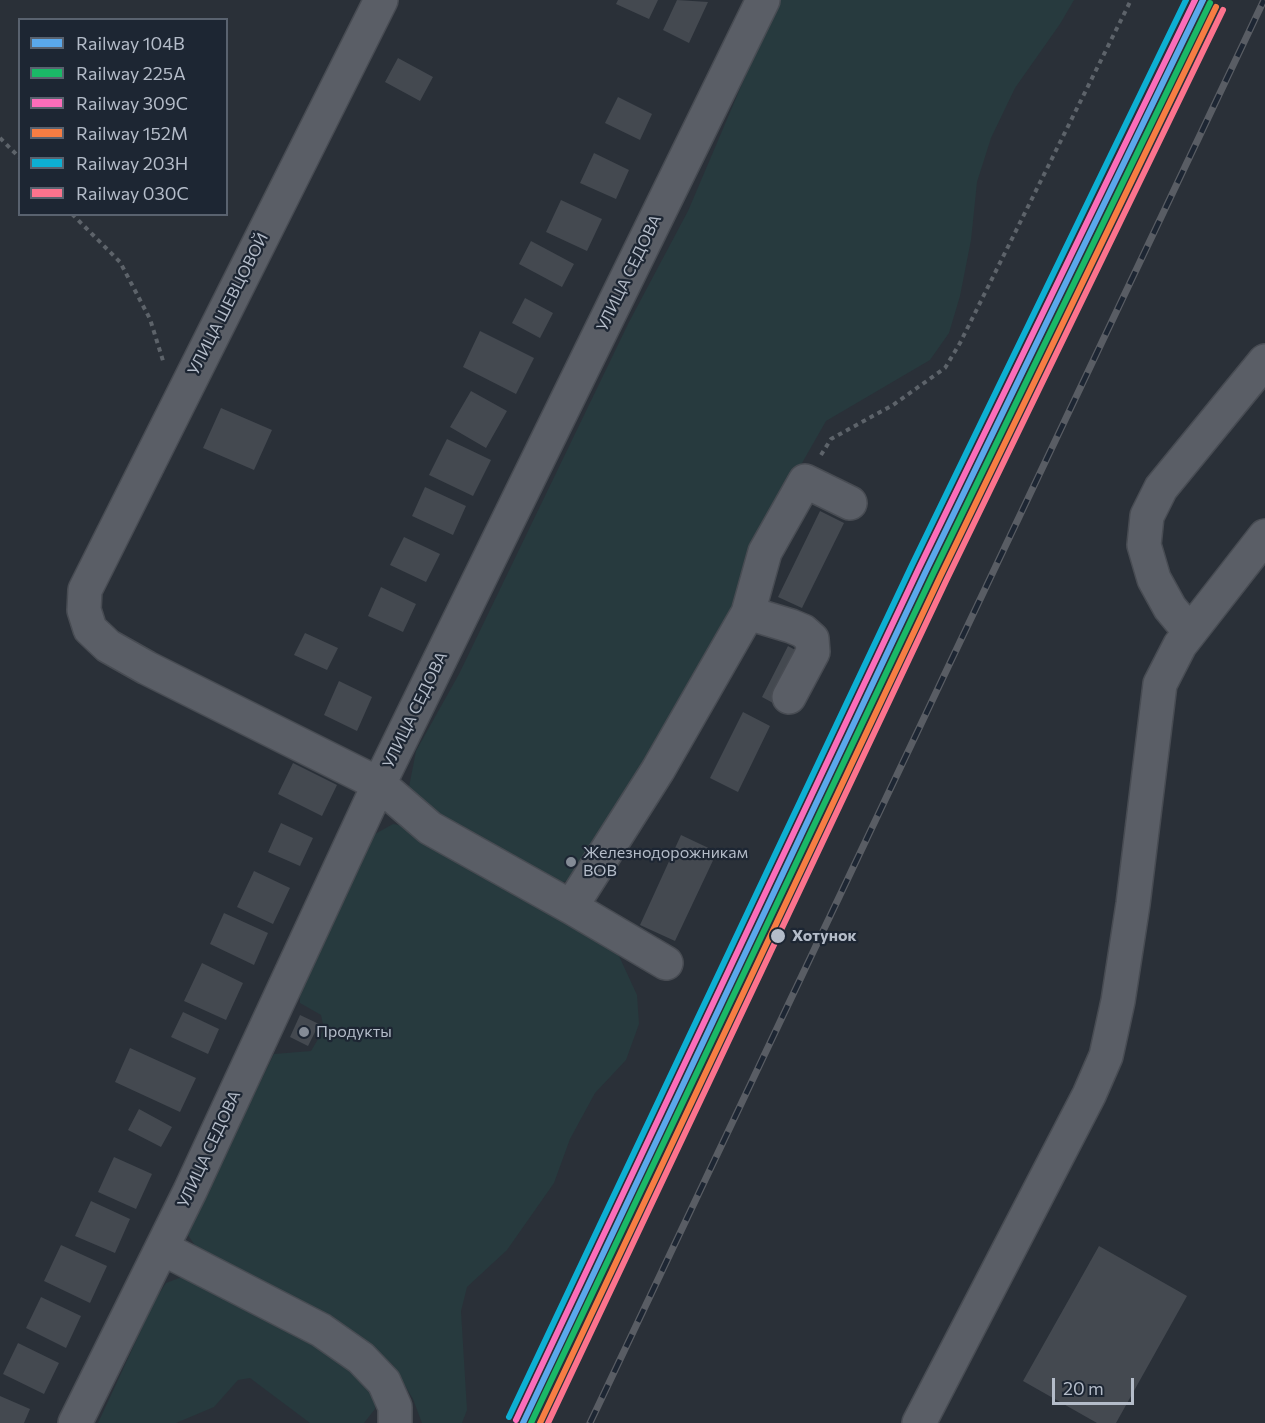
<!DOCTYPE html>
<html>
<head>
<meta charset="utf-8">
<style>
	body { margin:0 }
	#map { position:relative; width:1265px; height:1423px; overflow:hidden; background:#2a3038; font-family:Commissioner,sans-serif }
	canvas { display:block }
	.legend { position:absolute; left:18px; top:18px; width:210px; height:198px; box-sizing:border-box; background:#1d2633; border:2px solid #59626f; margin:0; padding:8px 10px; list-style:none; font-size:18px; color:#b4bcc9 }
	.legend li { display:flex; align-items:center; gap:12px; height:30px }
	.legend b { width:30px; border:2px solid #59626f }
	.scale { position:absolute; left:1052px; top:1378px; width:82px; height:27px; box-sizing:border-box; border:3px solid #b4bcc9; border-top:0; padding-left:8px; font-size:18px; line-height:21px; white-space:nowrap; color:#b4bcc9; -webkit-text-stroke:4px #1d2633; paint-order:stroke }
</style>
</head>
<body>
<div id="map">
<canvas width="1265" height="1423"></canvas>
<ul class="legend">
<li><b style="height:8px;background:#5aa8eb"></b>Railway 104В</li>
<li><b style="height:8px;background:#1ab867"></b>Railway 225А</li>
<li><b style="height:8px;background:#fb6dba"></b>Railway 309С</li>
<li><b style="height:8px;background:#f77d43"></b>Railway 152М</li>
<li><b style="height:8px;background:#0dafd3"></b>Railway 203Н</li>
<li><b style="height:8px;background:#fc738d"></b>Railway 030C</li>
</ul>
<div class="scale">20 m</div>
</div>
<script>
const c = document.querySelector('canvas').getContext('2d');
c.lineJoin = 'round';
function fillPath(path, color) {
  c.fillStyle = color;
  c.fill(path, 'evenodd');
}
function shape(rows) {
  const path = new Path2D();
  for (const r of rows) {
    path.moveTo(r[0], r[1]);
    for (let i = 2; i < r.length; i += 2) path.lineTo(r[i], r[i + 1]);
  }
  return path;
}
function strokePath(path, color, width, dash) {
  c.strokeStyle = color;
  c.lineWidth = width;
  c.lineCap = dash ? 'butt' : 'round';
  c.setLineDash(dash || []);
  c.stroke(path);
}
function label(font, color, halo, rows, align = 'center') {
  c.font = font + ' Commissioner,sans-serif';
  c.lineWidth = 4.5;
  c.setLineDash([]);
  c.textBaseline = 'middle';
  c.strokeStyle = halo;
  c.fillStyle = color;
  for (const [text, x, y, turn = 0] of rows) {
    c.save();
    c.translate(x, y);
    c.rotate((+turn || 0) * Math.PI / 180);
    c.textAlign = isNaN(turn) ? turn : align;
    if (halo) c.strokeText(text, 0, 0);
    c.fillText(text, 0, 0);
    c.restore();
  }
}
fillPath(shape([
	[781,0,1074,0,1060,24,1015,88,991,138,977,182,971,240,960,296,949,333,930,360,826,421,745,563,735,617,575,877,559,884,429,813,409,787,416,751,459,674,629,322,688,211,762,37],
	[393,824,412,827,613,943,637,995,639,1024,626,1060,595,1093,570,1139,554,1183,507,1250,467,1287,461,1311,467,1410,462,1423,422,1423,413,1399,392,1364,354,1337,198,1250,186,1232,274,1054,311,1051,324,1029,321,1015,300,1003,300,987,359,854,375,834],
	[182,1277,206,1280,297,1324,375,1392,375,1409,364,1423,310,1423,250,1378,238,1380,214,1407,176,1423,98,1423,155,1300,166,1283]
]), '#273a3e');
fillPath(shape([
	[618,0,658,0,649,19,616,4],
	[677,0,708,2,689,43,663,30],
	[398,58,433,77,420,101,385,82],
	[618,97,652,114,640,140,605,123],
	[594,153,629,170,616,199,580,183],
	[561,200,602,219,587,251,546,232],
	[531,241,574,264,562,287,519,264],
	[525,298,553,313,540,338,512,323],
	[480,331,534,358,516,394,463,367],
	[471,391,507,411,486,448,450,427],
	[221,408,272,430,254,470,203,448],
	[447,439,491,460,473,496,429,475],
	[425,487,466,506,453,535,412,516],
	[820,511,844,523,802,608,778,597],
	[404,537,440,554,426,582,390,565],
	[381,587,416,604,403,632,368,616],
	[305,633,338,648,327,670,294,655],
	[788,646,799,652,773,703,762,697],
	[339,681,372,697,357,731,324,715],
	[743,712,770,726,738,792,710,778],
	[293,763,337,785,322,816,278,794],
	[281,823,313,838,300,866,268,852],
	[681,835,717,852,675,941,640,925],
	[254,871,290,888,273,924,237,907],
	[224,913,268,933,254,965,210,944],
	[202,963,243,983,226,1020,184,1001],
	[183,1012,219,1029,208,1054,171,1037],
	[300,1015,319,1024,308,1046,290,1037],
	[130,1048,196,1078,180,1112,115,1082],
	[139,1109,172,1127,161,1147,128,1130],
	[114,1157,152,1174,136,1209,98,1192],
	[91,1201,130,1219,115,1253,75,1236],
	[61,1245,107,1266,90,1303,44,1281],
	[1099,1246,1187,1296,1116,1423,1097,1423,1023,1381],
	[41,1297,81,1316,66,1348,26,1328],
	[18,1343,59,1363,44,1394,3,1374],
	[0,1396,30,1409,24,1423,0,1423]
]), '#444950');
const minor = shape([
	[381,0,85,590,84,610,90,629,108,646,147,668,379,784,430,828,571,907,658,770,748,613,765,552,805,481,850,503],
	[748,613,791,626,803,631,812,639,813,652,789,697],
	[1190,632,1170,608,1154,579,1144,545,1147,516,1161,488,1265,361],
	[571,907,666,963],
	[162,1248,321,1330,361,1358,384,1382,395,1407,395,1423],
	[75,1423,190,1191,379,784,763,0],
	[919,1423,1089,1095,1106,1056,1118,1001,1133,904,1160,684,1180,645,1265,536]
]);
strokePath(minor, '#484c53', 36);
strokePath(shape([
	[0,138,20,158],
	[72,214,120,262,150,319,164,364],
	[821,455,831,439,893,405,945,368,960,343,1131,0]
]), '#5d636a', 4, [4.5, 4.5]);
strokePath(minor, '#5a5e66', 33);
const rail = shape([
	[590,1423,1264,0]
]);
strokePath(rail, '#595d64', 7);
strokePath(rail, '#1d2633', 4.5, [14]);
strokePath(shape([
	[523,1423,926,571,1203,0]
]), '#5aa8eb', 6);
strokePath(shape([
	[531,1423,933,574,1210,3]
]), '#1ab867', 6);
strokePath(shape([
	[516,1420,919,568,1195,0]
]), '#fb6dba', 6);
strokePath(shape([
	[540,1423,940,577,1216,7]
]), '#f77d43', 6);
strokePath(shape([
	[509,1417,912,565,1186,0]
]), '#0dafd3', 6);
strokePath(shape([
	[548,1423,946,581,1223,10]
]), '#fc738d', 6);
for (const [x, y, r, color] of [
	[571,862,6,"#848b96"],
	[778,936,8,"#b4bcc9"],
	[304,1032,6,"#848b96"]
]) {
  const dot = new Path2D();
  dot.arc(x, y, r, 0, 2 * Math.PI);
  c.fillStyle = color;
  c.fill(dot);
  strokePath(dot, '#1d2633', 2);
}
label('16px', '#b4bcc9', '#1d2633', [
	["УЛИЦА СЕДОВА",629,273,-64],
	["УЛИЦА ШЕВЦОВОЙ",228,304,-63],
	["УЛИЦА СЕДОВА",415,710,-64],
	["УЛИЦА СЕДОВА",209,1149,-65]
]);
label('16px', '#b4bcc9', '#1d2633', [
	["Железнодорожникам",583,853],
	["ВОВ",583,871],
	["Продукты",316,1032]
], 'left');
label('bold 16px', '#b4bcc9', '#1d2633', [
	["Хотунок",792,936]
], 'left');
</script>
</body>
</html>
